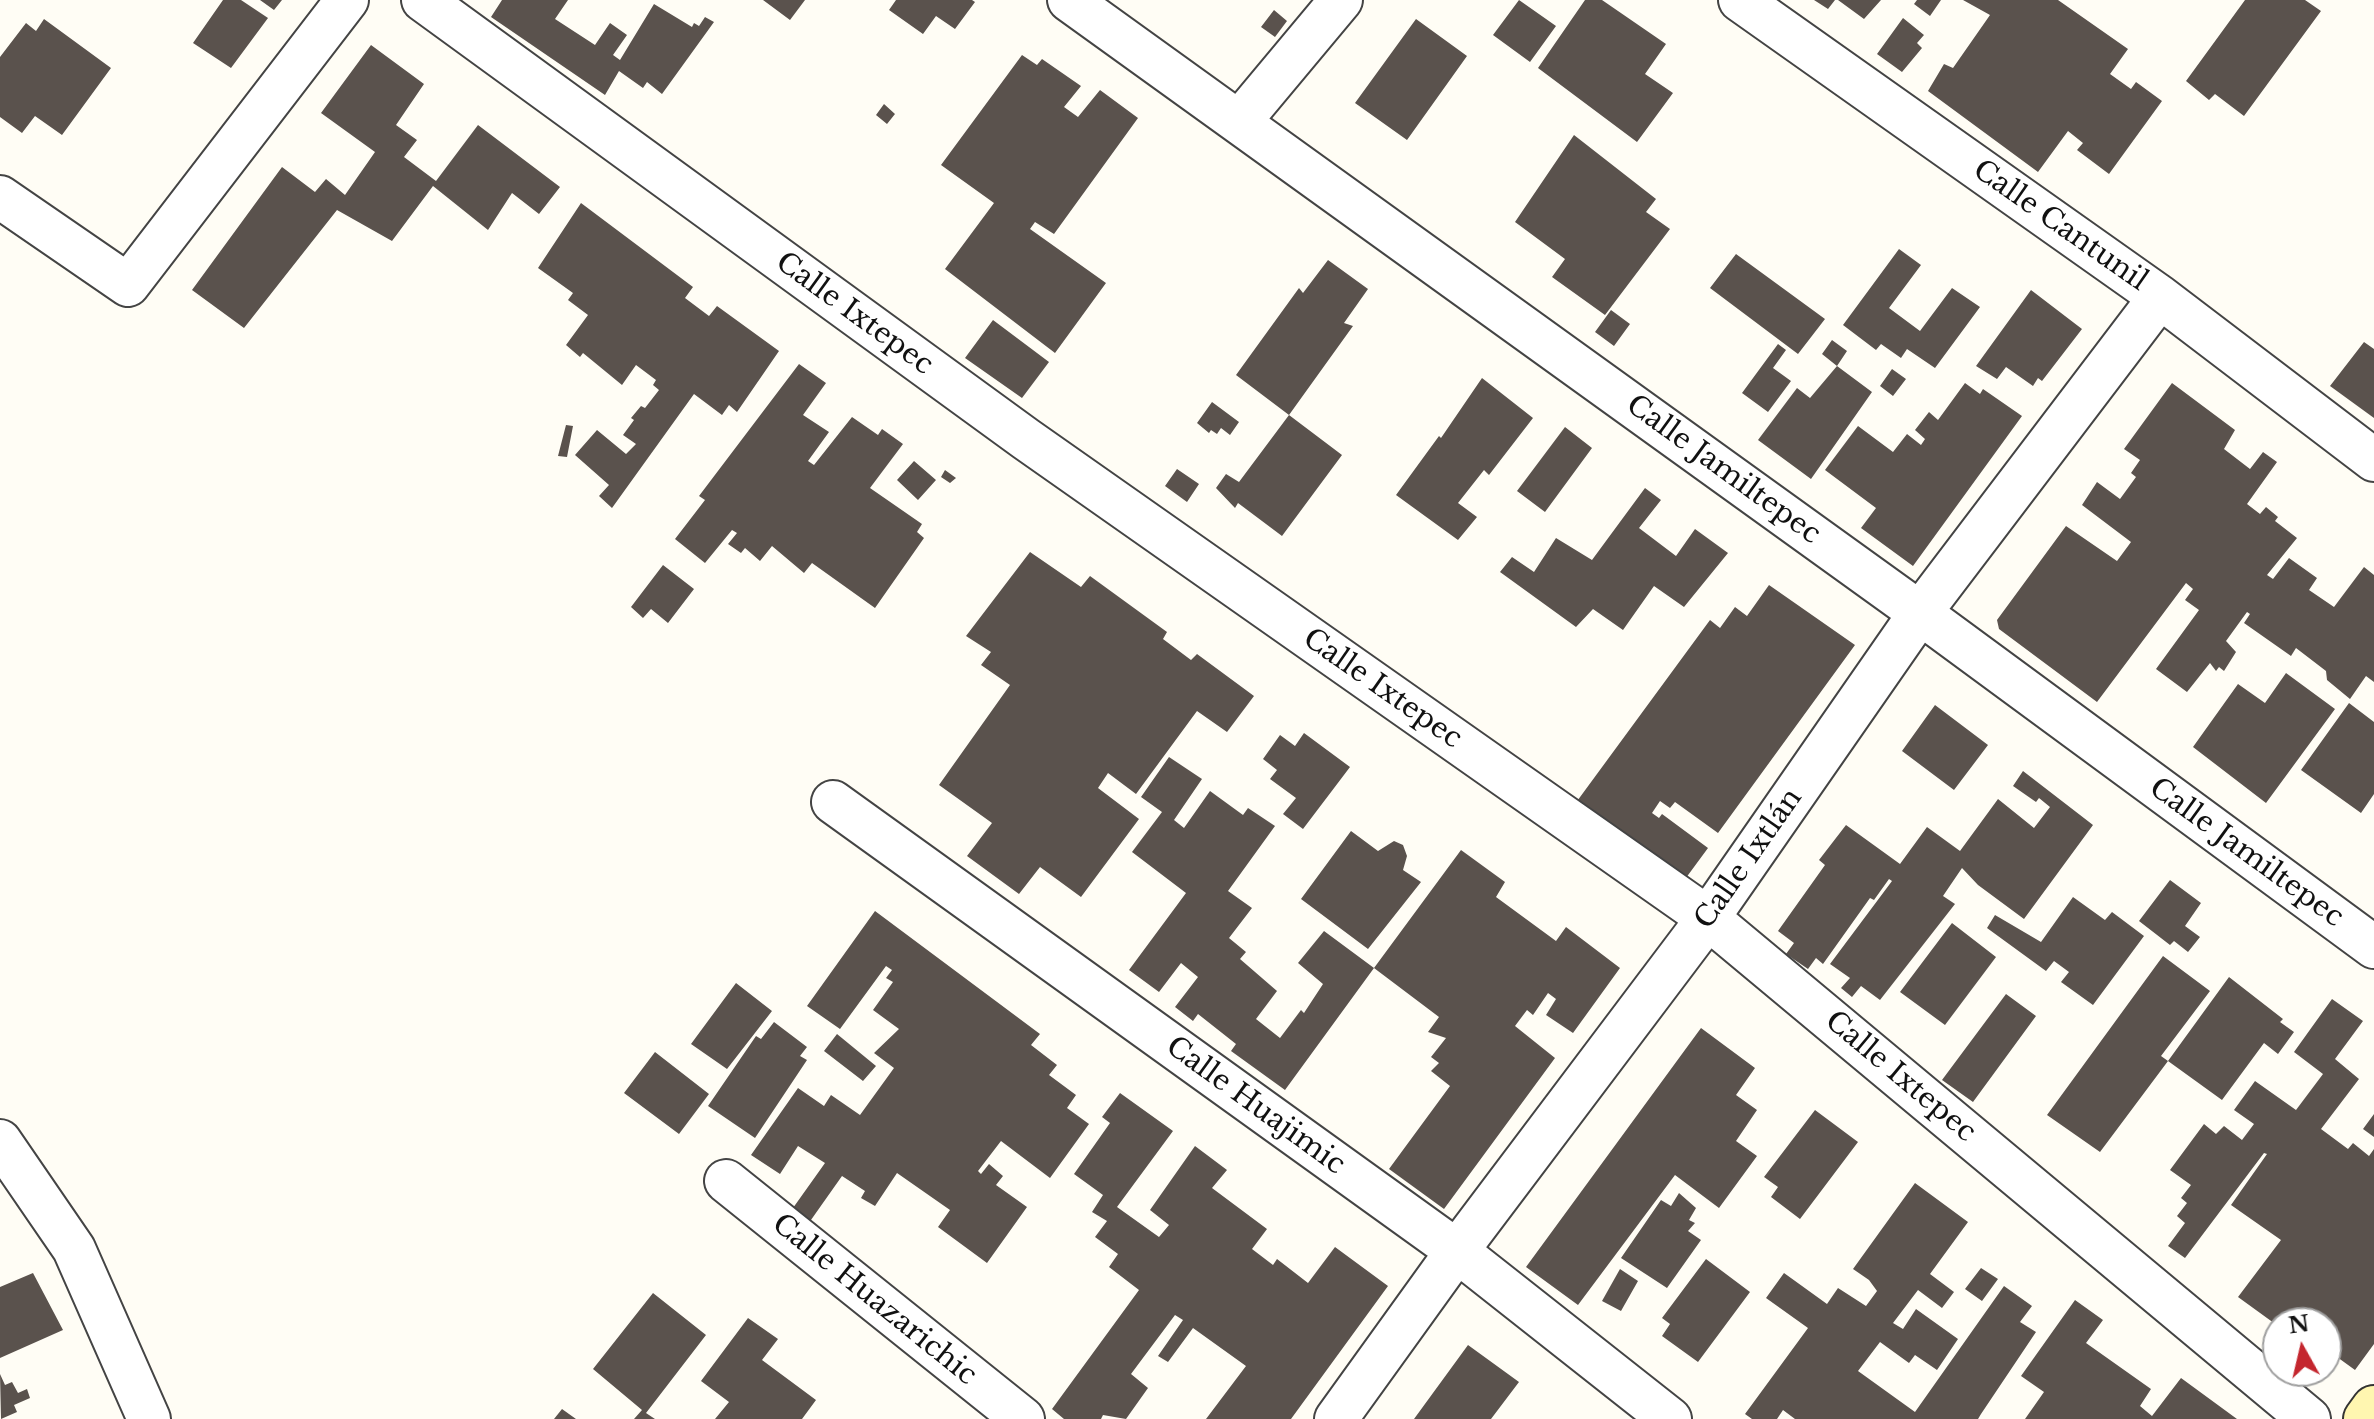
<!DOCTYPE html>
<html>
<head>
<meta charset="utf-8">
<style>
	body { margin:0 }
	#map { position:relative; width:2374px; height:1419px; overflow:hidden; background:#fffdf5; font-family:"Libre Baskerville",serif }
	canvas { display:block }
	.north { position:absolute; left:2262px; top:1307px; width:80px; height:80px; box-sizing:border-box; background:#fff; border:2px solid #a0a0a0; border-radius:50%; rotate:352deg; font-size:22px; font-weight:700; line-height:32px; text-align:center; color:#111 }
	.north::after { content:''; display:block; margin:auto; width:28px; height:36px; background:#c4262e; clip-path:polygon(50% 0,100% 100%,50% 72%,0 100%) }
</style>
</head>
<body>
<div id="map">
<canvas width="2374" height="1419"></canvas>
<div class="north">N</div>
</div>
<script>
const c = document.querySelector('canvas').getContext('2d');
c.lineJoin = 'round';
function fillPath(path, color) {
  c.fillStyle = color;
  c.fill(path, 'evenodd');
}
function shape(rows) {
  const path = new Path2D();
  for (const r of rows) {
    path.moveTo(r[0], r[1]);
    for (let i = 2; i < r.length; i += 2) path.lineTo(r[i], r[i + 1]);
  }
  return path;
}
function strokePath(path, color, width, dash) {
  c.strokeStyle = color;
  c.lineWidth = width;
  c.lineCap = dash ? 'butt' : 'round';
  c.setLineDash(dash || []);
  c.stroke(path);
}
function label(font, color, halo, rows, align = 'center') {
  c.font = font + ' "Libre Baskerville",serif';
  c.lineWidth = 8;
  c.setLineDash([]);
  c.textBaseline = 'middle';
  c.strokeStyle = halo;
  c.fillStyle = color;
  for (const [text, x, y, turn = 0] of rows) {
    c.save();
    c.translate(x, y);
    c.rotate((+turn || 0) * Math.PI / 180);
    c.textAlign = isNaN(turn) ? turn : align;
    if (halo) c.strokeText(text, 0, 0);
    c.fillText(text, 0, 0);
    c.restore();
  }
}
fillPath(shape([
	[223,0,241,0,268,18,231,68,193,43],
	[260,0,282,0,274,10],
	[502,0,568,0,555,19,595,45,610,23,627,35,613,55,620,60,654,4,692,27,694,23,699,26,705,17,714,22,662,94,647,82,643,88,619,71,605,95,491,17],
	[763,0,805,0,790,20],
	[896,0,972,0,975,2,955,29,936,16,923,34,889,10],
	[1519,0,1556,26,1530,62,1493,35],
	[1585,0,1602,0,1666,44,1645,74,1673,93,1637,142,1538,68],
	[1814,0,1835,0,1828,9],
	[1838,0,1881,0,1864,19],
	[1917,0,1941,0,1930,16,1914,4],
	[1963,0,2058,0,2128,49,2110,74,2131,89,2136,82,2162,101,2109,174,2077,150,2083,143,2068,131,2038,172,1928,91,1944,64,1953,68,1990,15],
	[2245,0,2305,0,2321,11,2244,116,2215,94,2209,100,2186,81],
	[1274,10,1287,21,1275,37,1261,27],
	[1903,18,1924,35,1917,43,1922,48,1902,72,1877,54],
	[44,19,111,68,62,135,35,116,22,133,0,117,0,57,26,23,36,31],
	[1416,19,1467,56,1407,140,1355,103],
	[371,45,424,84,396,125,417,140,404,157,436,181,478,125,560,187,539,214,512,193,488,230,433,186,392,241,337,210,244,328,192,290,282,167,315,192,326,179,345,195,375,152,321,113],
	[1022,55,1037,65,1042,59,1081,86,1064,107,1078,117,1100,90,1138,118,1054,234,1035,222,1030,229,1106,283,1055,353,945,269,994,203,941,165],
	[884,104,895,114,887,124,876,115],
	[1574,135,1656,199,1646,212,1670,229,1605,315,1552,277,1565,259,1515,222],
	[581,203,693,287,685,298,709,316,717,306,779,351,737,412,729,405,722,415,694,394,612,508,599,496,609,485,575,455,597,430,626,454,636,444,623,435,634,420,631,418,641,406,645,408,659,390,653,385,656,380,636,365,622,385,583,353,580,357,566,345,588,315,568,300,573,293,538,268],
	[1899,249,1921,265,1889,308,1920,331,1952,288,1980,307,1935,368,1907,349,1901,358,1881,344,1876,350,1843,325],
	[1736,254,1825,319,1798,354,1710,288],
	[1328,260,1368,289,1344,323,1353,326,1289,415,1236,375,1299,288,1303,293],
	[2031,290,2082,329,2042,381,2038,378,2033,386,2006,367,1997,379,1976,366],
	[1611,310,1630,324,1614,346,1595,332],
	[993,320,1049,362,1022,398,965,358],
	[1832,340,1847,351,1837,366,1872,392,1811,479,1758,440,1797,388,1810,398,1837,366,1822,354],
	[2364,342,2374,349,2374,418,2330,386],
	[1778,344,1786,350,1773,368,1791,381,1768,412,1742,393],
	[799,364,826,383,803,415,829,432,808,461,814,465,852,417,878,435,882,429,903,444,870,488,922,524,917,532,924,538,875,608,812,563,804,573,772,546,760,561,745,548,741,553,728,544,737,533,732,530,705,563,675,539,705,500,699,496],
	[1892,369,1906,379,1893,396,1880,386],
	[1482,378,1533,418,1489,475,1484,470,1458,503,1477,517,1458,540,1396,495,1439,436,1441,438],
	[1965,383,1980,394,1983,389,2022,416,1913,566,1861,528,1876,508,1825,470,1858,426,1893,452,1907,434,1921,445,1925,439,1915,430,1929,412,1938,420],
	[2172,383,2235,430,2224,449,2250,469,2263,452,2277,462,2247,504,2260,514,2266,507,2278,517,2275,521,2297,538,2267,575,2273,579,2289,558,2317,578,2309,590,2334,607,2364,567,2374,575,2374,682,2366,676,2350,699,2327,680,2326,671,2296,648,2291,656,2244,623,2250,614,2247,612,2226,641,2236,652,2224,671,2219,667,2216,671,2210,663,2187,692,2156,669,2199,610,2185,600,2193,589,2186,583,2097,702,1999,629,1997,620,2066,526,2117,561,2131,542,2082,505,2097,482,2120,499,2136,477,2131,473,2140,460,2124,449],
	[1212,402,1239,422,1230,435,1221,428,1217,434,1211,430,1209,433,1197,423],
	[1289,415,1342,455,1282,536,1238,503,1235,508,1216,488,1226,474,1239,482],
	[566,425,573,426,567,457,558,456],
	[1565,427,1592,448,1545,512,1517,491],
	[914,461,936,480,918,500,897,480],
	[1177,469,1199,484,1187,502,1165,486],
	[945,470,956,478,950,483,941,477],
	[1645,488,1661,500,1639,528,1676,556,1695,529,1728,553,1684,607,1654,586,1623,630,1593,609,1576,627,1500,572,1512,557,1534,572,1556,538,1592,560],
	[1030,552,1081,587,1090,576,1167,632,1163,639,1191,660,1197,654,1254,696,1227,732,1197,711,1136,794,1108,773,1098,788,1139,819,1081,897,1040,867,1019,894,967,856,992,823,939,785,1010,685,981,665,991,652,966,636],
	[663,565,694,589,668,623,651,609,643,618,631,607],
	[1769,585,1855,645,1718,833,1675,802,1670,808,1660,801,1652,813,1659,818,1662,814,1708,848,1680,886,1572,808,1710,620,1720,628,1735,607,1747,616],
	[2286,673,2335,709,2266,803,2193,747,2238,684,2265,703],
	[2349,703,2374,722,2374,794,2361,813,2301,770],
	[1935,705,1988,745,1954,790,1902,751],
	[1304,733,1350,767,1303,829,1283,814,1296,798,1270,779,1277,770,1263,759,1280,735,1295,746],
	[1169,757,1202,779,1174,820,1184,828,1210,791,1243,815,1248,808,1275,826,1228,891,1252,908,1229,938,1246,952,1240,959,1277,991,1256,1019,1280,1038,1301,1010,1304,1013,1323,984,1298,963,1324,931,1374,968,1285,1090,1231,1051,1236,1044,1198,1014,1193,1021,1175,1007,1198,977,1181,963,1159,992,1129,970,1186,893,1132,852,1162,812,1141,797],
	[2023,771,2093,825,2024,919,1978,885,1962,868,1943,896,1955,904,1880,1000,1861,986,1852,997,1841,988,1850,978,1830,964,1892,881,1889,879,1874,900,1870,898,1823,964,1816,958,1808,969,1786,954,1794,943,1778,931,1825,865,1819,860,1846,825,1900,864,1927,827,1960,851,1998,799,2034,828,2050,807,2039,798,2036,802,2013,786],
	[1351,831,1378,851,1394,841,1403,845,1407,856,1403,870,1421,882,1368,949,1301,899],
	[1461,850,1505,882,1496,897,1556,941,1566,927,1620,968,1573,1033,1546,1015,1556,999,1548,993,1533,1015,1527,1010,1515,1026,1555,1058,1444,1209,1389,1169,1450,1086,1431,1071,1439,1063,1431,1057,1446,1038,1428,1032,1439,1017,1374,968],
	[2170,880,2201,903,2185,926,2200,937,2188,952,2174,941,2170,945,2139,921],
	[2073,897,2105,920,2112,912,2144,936,2093,1005,2061,982,2069,972,2054,961,2046,971,1987,928,1995,915,2041,942],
	[875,911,1040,1034,1031,1045,1057,1065,1049,1075,1076,1095,1067,1108,1089,1124,1050,1178,1001,1141,978,1171,981,1174,989,1164,1003,1176,996,1185,1027,1207,987,1263,938,1227,950,1210,897,1173,875,1206,861,1198,865,1191,842,1176,806,1227,788,1215,825,1163,798,1146,780,1174,751,1155,798,1088,824,1106,831,1095,860,1115,894,1068,874,1053,899,1029,873,1010,893,982,886,978,892,970,886,966,840,1029,807,1006],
	[1952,923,1996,957,1945,1025,1900,992],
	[2163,956,2210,991,2161,1056,2168,1061,2100,1152,2047,1115],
	[2229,977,2283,1019,2280,1022,2294,1032,2278,1054,2264,1043,2222,1100,2168,1061],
	[736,983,772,1011,727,1069,691,1044],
	[2006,994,2036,1016,1973,1102,1942,1080],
	[2332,999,2363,1021,2335,1059,2359,1079,2321,1129,2348,1149,2353,1143,2369,1156,2374,1149,2374,1344,2355,1370,2326,1349,2326,1323,2278,1326,2238,1297,2281,1240,2231,1205,2267,1154,2264,1153,2185,1258,2168,1246,2185,1223,2177,1216,2187,1203,2181,1198,2191,1185,2170,1170,2204,1124,2216,1134,2224,1126,2242,1140,2254,1124,2234,1110,2255,1081,2296,1110,2323,1074,2294,1052],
	[774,1022,807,1047,800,1056,807,1060,755,1138,708,1106,756,1036,761,1039],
	[1701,1028,1755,1068,1736,1095,1757,1110,1736,1141,1757,1156,1719,1208,1675,1175,1578,1305,1526,1267],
	[837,1034,876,1066,863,1081,824,1051],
	[655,1052,709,1094,679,1134,624,1093],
	[1120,1093,1173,1131,1117,1207,1159,1237,1169,1225,1150,1210,1195,1146,1227,1170,1212,1188,1267,1229,1252,1249,1273,1265,1277,1259,1308,1283,1335,1247,1388,1286,1291,1419,1206,1419,1246,1366,1193,1328,1168,1362,1158,1356,1183,1320,1175,1315,1131,1374,1148,1388,1126,1419,1103,1415,1101,1419,1064,1419,1052,1409,1139,1290,1109,1267,1118,1254,1095,1237,1107,1221,1092,1212,1103,1195,1074,1174,1110,1123,1102,1117],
	[1815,1110,1858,1142,1800,1219,1771,1197,1778,1187,1764,1177],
	[2374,1114,2374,1137,2363,1129],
	[1915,1183,1968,1222,1930,1274,1954,1292,1942,1308,1918,1290,1893,1323,1903,1329,1916,1309,1958,1339,1937,1370,1915,1355,1909,1363,1880,1342,1858,1371,1915,1412,2004,1286,2032,1306,2020,1322,2036,1332,1981,1414,1978,1419,1795,1419,1783,1410,1777,1419,1752,1419,1745,1414,1808,1328,1766,1298,1784,1273,1827,1304,1838,1288,1866,1306,1877,1291,1869,1280,1853,1269],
	[1679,1193,1696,1208,1689,1220,1695,1223,1688,1231,1701,1240,1667,1288,1621,1258,1661,1200,1671,1206],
	[1706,1259,1750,1292,1698,1362,1662,1336,1670,1324,1662,1318],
	[1981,1268,1998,1279,1982,1301,1965,1289],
	[1620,1269,1638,1281,1621,1311,1602,1301],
	[33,1273,63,1330,0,1358,0,1287],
	[653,1293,706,1335,646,1413,655,1419,634,1419,642,1410,593,1369],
	[2075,1300,2103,1320,2086,1343,2151,1389,2140,1406,2152,1416,2181,1378,2237,1419,2025,1419,2044,1392,2021,1376],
	[748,1318,778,1339,762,1360,816,1400,802,1419,715,1419,729,1402,701,1381],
	[1468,1345,1519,1382,1491,1419,1414,1419],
	[0,1374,5,1385,12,1382,18,1393,27,1389,30,1398,14,1405,17,1412,1,1419],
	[562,1409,576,1419,554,1419]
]), '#5a524d');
const street = shape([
	[423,0,1026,439,1708,918,2309,1419],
	[1069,0,1920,613,2374,947],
	[1740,0,2160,297,2374,460],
	[1240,121,1341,0],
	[0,197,128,285,347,0],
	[833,802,1457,1251,1670,1419],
	[0,1141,74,1249,149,1419],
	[726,1181,1023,1419],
	[1336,1419,1457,1251,1708,918,1920,613,2160,297]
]);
const secondary = shape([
	[2366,1419,2374,1408]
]);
strokePath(street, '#444', 46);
strokePath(secondary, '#333', 48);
strokePath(street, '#fff', 42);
strokePath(secondary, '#fff6b0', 44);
label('28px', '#111', '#fff', [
	["Calle Cantunil",2060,226,35],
	["Calle Ixtepec",854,314,36],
	["Calle Jamiltepec",1723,470,36],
	["Calle Ixtepec",1382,689,35],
	["Calle Jamiltepec",2246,853,36],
	["Calle Ixtlán",1749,859,-55],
	["Calle Ixtepec",1900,1077,40],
	["Calle Huajimic",1255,1106,36],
	["Calle Huazarichic",874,1300,39]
]);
</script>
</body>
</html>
